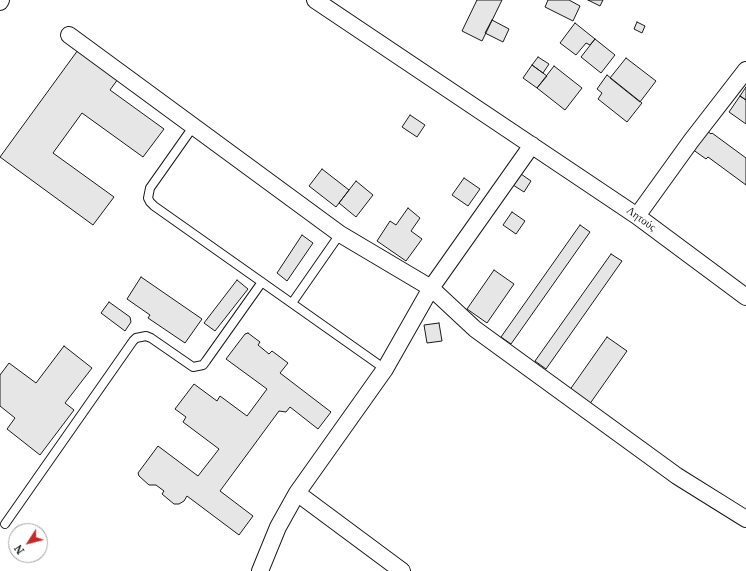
<!DOCTYPE html>
<html>
<head>
<meta charset="utf-8">
<style>
	body { margin:0 }
	#map { position:relative; width:746px; height:571px; overflow:hidden; background:#fff; font-family:"PT Serif",serif }
	canvas { display:block }
	.north { position:absolute; left:8px; top:523px; width:40px; height:40px; box-sizing:border-box; background:#fff; border:1px solid #a3a3a3; border-radius:50%; rotate:234deg; font-size:11px; font-weight:700; line-height:16px; text-align:center; color:#1a1a1a }
	.north::after { content:''; display:block; margin:auto; width:14px; height:18px; background:#c62828; clip-path:polygon(50% 0,100% 100%,50% 72%,0 100%) }
</style>
</head>
<body>
<div id="map">
<canvas width="746" height="571"></canvas>
<div class="north">N</div>
</div>
<script>
const c = document.querySelector('canvas').getContext('2d');
c.lineJoin = 'round';
function fillPath(path, color) {
  c.fillStyle = color;
  c.fill(path, 'evenodd');
}
function shape(rows) {
  const path = new Path2D();
  for (const r of rows) {
    path.moveTo(r[0], r[1]);
    for (let i = 2; i < r.length; i += 2) path.lineTo(r[i], r[i + 1]);
  }
  return path;
}
function strokePath(path, color, width, dash) {
  c.strokeStyle = color;
  c.lineWidth = width;
  c.lineCap = dash ? 'butt' : 'round';
  c.setLineDash(dash || []);
  c.stroke(path);
}
function label(font, color, halo, rows, align = 'center') {
  c.font = font + ' "PT Serif",serif';
  c.lineWidth = 3;
  c.setLineDash([]);
  c.textBaseline = 'middle';
  c.strokeStyle = halo;
  c.fillStyle = color;
  for (const [text, x, y, turn = 0] of rows) {
    c.save();
    c.translate(x, y);
    c.rotate((+turn || 0) * Math.PI / 180);
    c.textAlign = isNaN(turn) ? turn : align;
    if (halo) c.strokeText(text, 0, 0);
    c.fillText(text, 0, 0);
    c.restore();
  }
}
const building = shape([
	[477,0,502,0,482,41,462,31,477,0],
	[548,0,569,0,580,6,573,21,545,7,548,0],
	[588,0,603,0,600,6,588,0],
	[492,20,509,29,503,42,485,33,492,20],
	[637,22,645,26,642,33,634,29,637,22],
	[575,23,595,39,590,45,586,43,576,55,560,43,575,23],
	[595,39,615,55,601,73,581,57,595,39],
	[78,50,118,79,110,90,164,129,143,157,82,113,53,153,114,197,93,225,0,157,78,50],
	[538,57,549,64,543,73,532,65,538,57],
	[626,58,656,81,640,102,610,78,626,58],
	[532,65,547,76,537,88,523,78,532,65],
	[554,66,582,88,565,110,537,88,554,66],
	[607,75,642,103,627,122,598,99,602,93,597,89,607,75],
	[746,87,746,100,740,96,746,87],
	[740,96,746,100,746,124,729,112,740,96],
	[410,115,425,125,417,137,402,127,410,115],
	[706,130,711,134,712,133,746,158,746,185,708,157,706,159,692,149,706,130],
	[322,169,349,190,336,207,309,186,322,169],
	[521,174,531,181,524,192,513,185,521,174],
	[464,178,480,189,468,206,452,195,464,178],
	[356,181,373,195,356,217,339,203,356,181],
	[408,208,420,218,411,231,422,239,406,261,377,241,390,221,396,225,408,208],
	[512,212,525,221,516,234,503,225,512,212],
	[580,225,590,232,511,344,501,337,580,225],
	[302,235,313,243,287,281,277,273,302,235],
	[611,254,622,261,546,369,535,361,611,254],
	[494,270,514,284,487,323,467,309,494,270],
	[141,277,202,319,185,343,148,318,150,315,127,299,141,277],
	[237,280,248,289,215,331,204,323,237,280],
	[109,302,130,317,131,322,125,331,101,313,109,302],
	[439,323,442,341,427,343,424,325,439,323],
	[248,333,260,342,258,345,269,354,272,351,288,363,280,373,331,412,318,429,290,407,286,412,279,411,220,491,253,516,239,535,187,496,184,501,179,504,174,504,162,494,164,491,156,485,149,485,139,476,138,473,158,446,198,476,219,449,183,422,186,417,175,409,194,384,217,401,220,396,247,416,267,389,226,359,245,334,248,333],
	[607,337,627,351,589,405,569,391,607,337],
	[64,346,92,368,65,403,74,410,40,455,7,429,15,418,0,406,0,375,9,363,36,383,64,346]
]);
fillPath(building, '#e6e6e6');
strokePath(building, '#1a1a1a', 1);
const service = shape([
	[193,127,150,188,148,198,150,202,154,206,385,369],
	[292,303,340,234],
	[5,524,133,341,136,338,146,336,151,338,193,367,203,365,206,361,262,282]
]);
const minor = shape([
	[315,0,637,216,746,297],
	[0,2,1,0],
	[69,35,340,234,431,288,475,329,677,476,746,519],
	[637,216,691,141,746,70],
	[260,571,278,527,297,493],
	[402,571,297,493,385,369,431,288,532,145]
]);
strokePath(service, '#1a1a1a', 10);
strokePath(minor, '#1a1a1a', 18);
strokePath(service, '#fff', 8);
strokePath(minor, '#fff', 16);
label('11px', '#1a1a1a', '#fff', [
	["Λητούς",641,219,36]
]);
</script>
</body>
</html>
